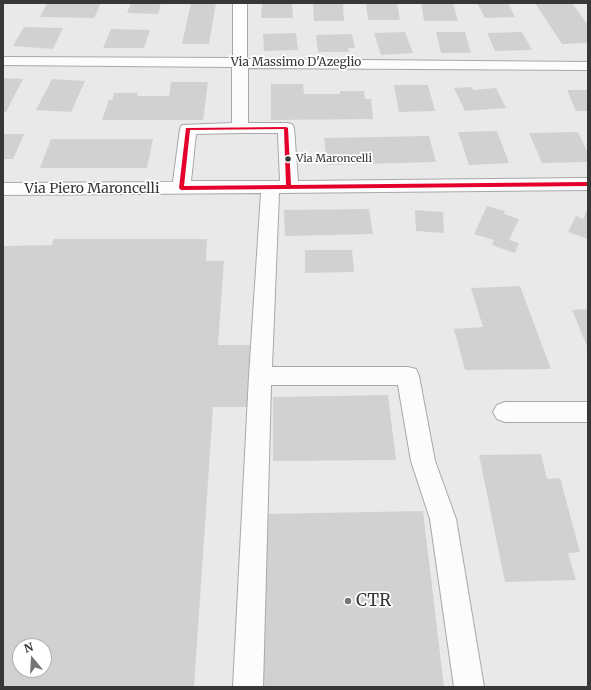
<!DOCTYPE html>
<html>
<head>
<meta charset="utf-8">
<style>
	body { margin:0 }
	#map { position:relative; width:591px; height:690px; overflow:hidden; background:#eae9ea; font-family:Merriweather,serif }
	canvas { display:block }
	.frame { position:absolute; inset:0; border:4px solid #373738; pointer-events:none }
	.north { position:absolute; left:12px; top:638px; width:40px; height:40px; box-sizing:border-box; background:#fff; border:1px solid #afafaf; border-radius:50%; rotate:342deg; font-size:11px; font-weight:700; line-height:16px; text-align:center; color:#373738 }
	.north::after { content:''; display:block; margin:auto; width:14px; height:18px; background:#767576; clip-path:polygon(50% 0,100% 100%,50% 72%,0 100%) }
</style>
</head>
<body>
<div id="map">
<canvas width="591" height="690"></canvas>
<div class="frame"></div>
<div class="north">N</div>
</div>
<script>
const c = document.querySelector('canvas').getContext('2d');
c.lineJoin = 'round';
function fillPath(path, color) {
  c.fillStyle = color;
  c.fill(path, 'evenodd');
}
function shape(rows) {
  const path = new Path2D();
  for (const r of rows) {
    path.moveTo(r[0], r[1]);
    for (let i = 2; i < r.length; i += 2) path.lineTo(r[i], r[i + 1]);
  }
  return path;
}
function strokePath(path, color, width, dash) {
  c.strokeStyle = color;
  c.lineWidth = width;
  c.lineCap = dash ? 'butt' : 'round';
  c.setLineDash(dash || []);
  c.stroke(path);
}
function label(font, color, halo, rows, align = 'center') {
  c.font = font + ' Merriweather,serif';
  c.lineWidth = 3.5;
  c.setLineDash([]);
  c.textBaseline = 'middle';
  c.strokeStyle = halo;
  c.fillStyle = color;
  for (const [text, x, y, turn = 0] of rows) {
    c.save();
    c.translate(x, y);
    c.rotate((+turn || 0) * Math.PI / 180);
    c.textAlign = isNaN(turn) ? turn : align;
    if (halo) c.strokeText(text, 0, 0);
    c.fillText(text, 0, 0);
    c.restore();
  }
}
fillPath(shape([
	[47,3,101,3,94,18,40,17],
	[131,3,161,3,158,14,127,13],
	[191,3,216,3,209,44,182,44],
	[262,3,292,3,293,18,261,18],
	[313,3,343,3,344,21,314,21],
	[366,3,397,3,400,20,368,20],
	[421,3,453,3,458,21,424,21],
	[477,3,508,3,515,17,485,18],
	[535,3,572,3,588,25,588,43,562,44],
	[24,27,63,28,53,49,13,46],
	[111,29,150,30,144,48,103,48],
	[405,32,413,53,381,55,374,33],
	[436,32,465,32,471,53,441,53],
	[522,32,532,50,495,51,487,33],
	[296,33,298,50,264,51,263,34],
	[352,34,355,48,348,48,349,52,318,52,316,35],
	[3,78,23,79,6,112,3,112],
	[52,79,85,81,71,112,36,110],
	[171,82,208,82,203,120,102,120,109,100,112,100,114,93,138,93,137,96,169,96],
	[271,84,303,84,304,94,340,94,340,91,364,91,365,99,371,99,373,119,271,120],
	[394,85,428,85,435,111,399,112],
	[472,87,473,90,496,88,506,108,465,111,454,88],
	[567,90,588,90,588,111,576,111],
	[497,131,509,163,469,165,458,132],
	[578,132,588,153,588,162,542,163,529,133],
	[3,134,24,134,13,159,3,159],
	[429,136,436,162,327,165,324,138],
	[51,139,153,139,147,168,40,168],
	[487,206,505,211,504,214,519,219,509,240,519,243,515,253,492,245,494,240,474,234],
	[588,208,588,239,568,232,576,216,583,219],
	[369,209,373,234,285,236,284,210],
	[415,210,443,212,444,233,416,231],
	[54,239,207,239,206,261,224,261,218,345,250,345,247,407,213,407,194,687,3,687,3,246,52,245],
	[20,646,44,646,44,670,20,670],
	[305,250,352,250,354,272,305,273],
	[520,286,551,369,465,370,454,329,483,327,471,288],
	[588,309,588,349,572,310],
	[388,395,396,460,273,461,273,397],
	[541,454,547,479,560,478,580,552,568,553,576,580,505,582,479,455],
	[423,511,444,687,262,687,263,514]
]), '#d2d1d2');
const minor = shape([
	[233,3,247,3,247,59,588,62,588,70,248,68,248,123,286,123,292,124,294,128,298,181,588,178,588,190,279,193,272,367,408,367,416,369,419,376,435,461,456,519,484,687,454,687,430,519,411,461,398,385,271,385,263,687,233,687,249,376,261,193,3,195,3,183,173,182,180,129,182,125,232,123,232,67,3,65,3,57,233,58,233,3],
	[240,133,278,133,280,181,191,181,196,134,240,133],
	[505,402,588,402,588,422,505,422,497,419,493,412,497,405,505,402]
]);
strokePath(minor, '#a9a8a9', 2);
fillPath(minor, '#fcfcfc');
fillPath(shape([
	[286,127,288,128,291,185,588,182,588,186,181,190,179,188,186,128,286,127],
	[284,129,286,185,184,186,190,130,284,129]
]), '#e4002b');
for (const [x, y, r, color] of [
	[288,159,3.5,"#373738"],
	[348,601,4,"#767576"]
]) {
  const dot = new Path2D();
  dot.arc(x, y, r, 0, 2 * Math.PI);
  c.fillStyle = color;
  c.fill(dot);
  strokePath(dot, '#fff', 1.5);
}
label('11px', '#373738', '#fff', [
	["Via Maroncelli",296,159]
], 'left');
label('12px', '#373738', '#fff', [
	["Via Massimo D'Azeglio",296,63]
]);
label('14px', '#373738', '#fff', [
	["Via Piero Maroncelli",92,189]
]);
label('17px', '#373738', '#fff', [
	["CTR",356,601]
], 'left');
</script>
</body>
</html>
